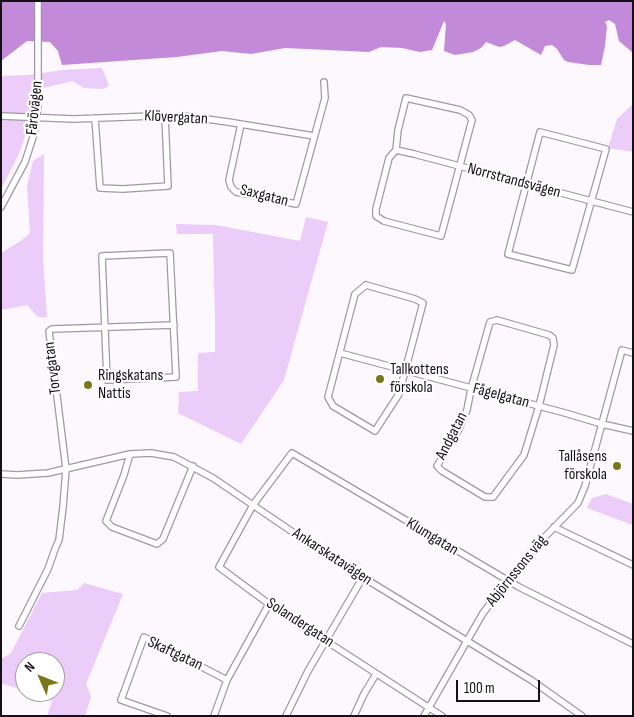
<!DOCTYPE html>
<html>
<head>
<meta charset="utf-8">
<style>
	body { margin:0 }
	#map { position:relative; width:634px; height:717px; overflow:hidden; background:#fcf8fe; font-family:"Sofia Sans Condensed",sans-serif }
	canvas { display:block }
	.frame { position:absolute; inset:0; border:2px solid #141116; pointer-events:none }
	.north { position:absolute; left:15px; top:652px; width:50px; height:50px; box-sizing:border-box; background:#fff; border:1px solid #a1a0a2; border-radius:50%; rotate:314deg; font-size:14px; font-weight:700; line-height:20px; text-align:center; color:#141116 }
	.north::after { content:''; display:block; margin:auto; width:18px; height:22px; background:#7b761b; clip-path:polygon(50% 0,100% 100%,50% 72%,0 100%) }
	.scale { position:absolute; left:456px; top:680px; width:84px; height:22px; box-sizing:border-box; border:2px solid #141116; border-top:0; padding-left:6px; font-size:15px; line-height:18px; white-space:nowrap; color:#141116; -webkit-text-stroke:4px #fff; paint-order:stroke }
</style>
</head>
<body>
<div id="map">
<canvas width="634" height="717"></canvas>
<div class="frame"></div>
<div class="north">N</div>
<div class="scale">100 m</div>
</div>
<script>
const c = document.querySelector('canvas').getContext('2d');
c.lineJoin = 'round';
function fillPath(path, color) {
  c.fillStyle = color;
  c.fill(path, 'evenodd');
}
function shape(rows) {
  const path = new Path2D();
  for (const r of rows) {
    path.moveTo(r[0], r[1]);
    for (let i = 2; i < r.length; i += 2) path.lineTo(r[i], r[i + 1]);
  }
  return path;
}
function strokePath(path, color, width, dash) {
  c.strokeStyle = color;
  c.lineWidth = width;
  c.lineCap = dash ? 'butt' : 'round';
  c.setLineDash(dash || []);
  c.stroke(path);
}
function label(font, color, halo, rows, align = 'center') {
  c.font = font + ' "Sofia Sans Condensed",sans-serif';
  c.lineWidth = 4.5;
  c.setLineDash([]);
  c.textBaseline = 'middle';
  c.strokeStyle = halo;
  c.fillStyle = color;
  for (const [text, x, y, turn = 0] of rows) {
    c.save();
    c.translate(x, y);
    c.rotate((+turn || 0) * Math.PI / 180);
    c.textAlign = isNaN(turn) ? turn : align;
    if (halo) c.strokeText(text, 0, 0);
    c.fillText(text, 0, 0);
    c.restore();
  }
}
fillPath(shape([
	[102,68,109,86,103,89,84,88,73,81,35,90,24,125,27,131,19,154,1,189,1,76,28,75,63,70],
	[633,104,633,152,608,148,617,119],
	[44,154,43,257,47,317,38,317,27,305,1,310,1,253,22,240,30,233,27,186,33,161],
	[306,217,328,222,284,380,241,444,178,413,179,392,198,391,198,353,215,352,215,320,213,234,177,234,176,224,216,225,300,241],
	[606,494,633,504,633,525,587,508,592,498],
	[84,583,123,594,86,684,91,697,85,716,47,716,52,701,28,692,55,692,55,662,25,662,25,691,1,683,1,659,11,653,42,593,77,590]
]), '#ecccf9');
fillPath(shape([
	[1,1,633,1,633,53,619,41,615,24,609,20,605,22,607,26,605,46,601,65,589,65,568,62,564,60,557,49,552,45,545,46,541,55,515,40,504,46,499,47,486,42,481,48,473,52,455,55,444,51,446,24,444,21,432,50,420,52,402,48,381,47,369,52,285,48,251,54,222,51,177,57,62,65,58,51,50,42,27,41,1,61]
]), '#c38ad9');
const minor = shape([
	[406,98,460,110,469,115,472,120,441,236,384,221,376,216,376,209,389,158,396,150,398,130,406,98],
	[1,116,74,119,153,116,185,116,228,122,314,136],
	[95,118,100,188,123,189,168,186,165,116],
	[241,124,229,180,231,187,236,192,296,204,325,98,324,82],
	[540,132,606,149,572,270,508,254,540,132],
	[396,150,414,154,633,212],
	[1,207,25,162,34,134,38,105,38,1],
	[170,253,176,377,107,380,102,256,170,253],
	[366,285,415,299,423,303,399,394,375,431,333,406,328,397,355,294,366,285],
	[497,320,549,335,553,338,554,345,539,406,524,455,493,497,485,497,442,471,437,466,458,431,467,410,471,389,490,322,497,320],
	[340,353,565,413,602,424,633,431],
	[130,454,124,475,106,521,112,527,157,544,163,539,193,466],
	[1,474,17,475,48,473,130,454,151,453,174,457,213,478,328,556,531,680,582,716],
	[554,527,633,565],
	[19,626,48,569,55,549,59,540,63,507,66,469,49,331,52,329,174,325],
	[167,716,121,700,144,637,227,680],
	[214,716,227,680,269,604],
	[286,716,308,671,363,577],
	[354,716,364,694,376,674],
	[424,716,483,613,533,549,578,503,585,486,622,350,633,353],
	[442,716,269,604,219,567,253,505,292,453,519,587,633,644]
]);
strokePath(minor, '#a197a5', 8);
strokePath(minor, '#fff', 5.5);
for (const [x, y, r, color] of [
	[380,379,5,"#7b761b"],
	[88,385,5,"#7b761b"],
	[617,466,5,"#7b761b"]
]) {
  const dot = new Path2D();
  dot.arc(x, y, r, 0, 2 * Math.PI);
  c.fillStyle = color;
  c.fill(dot);
  strokePath(dot, '#fff', 2);
}
label('16px', '#141116', '#fff', [
	["Fårövägen",35,108,-84],
	["Klövergatan",176,118,3],
	["Norrstrandsvägen",514,181,15],
	["Saxgatan",264,196,14],
	["Torvgatan",53,368,-97],
	["Fågelgatan",501,396,15],
	["Andgatan",452,436,-63],
	["Klumgatan",432,537,31],
	["Ankarskatavägen",332,557,33],
	["Abjörnssons väg",517,571,-51],
	["Solandergatan",300,623,33],
	["Skaftgatan",175,654,25]
]);
label('16px', '#141116', '#fff', [
	["Tallkottens",390,370],
	["förskola",390,388],
	["Ringskatans",98,376],
	["Nattis",98,394],
	["Tallåsens",607,457,"right"],
	["förskola",607,475,"right"]
], 'left');
</script>
</body>
</html>
